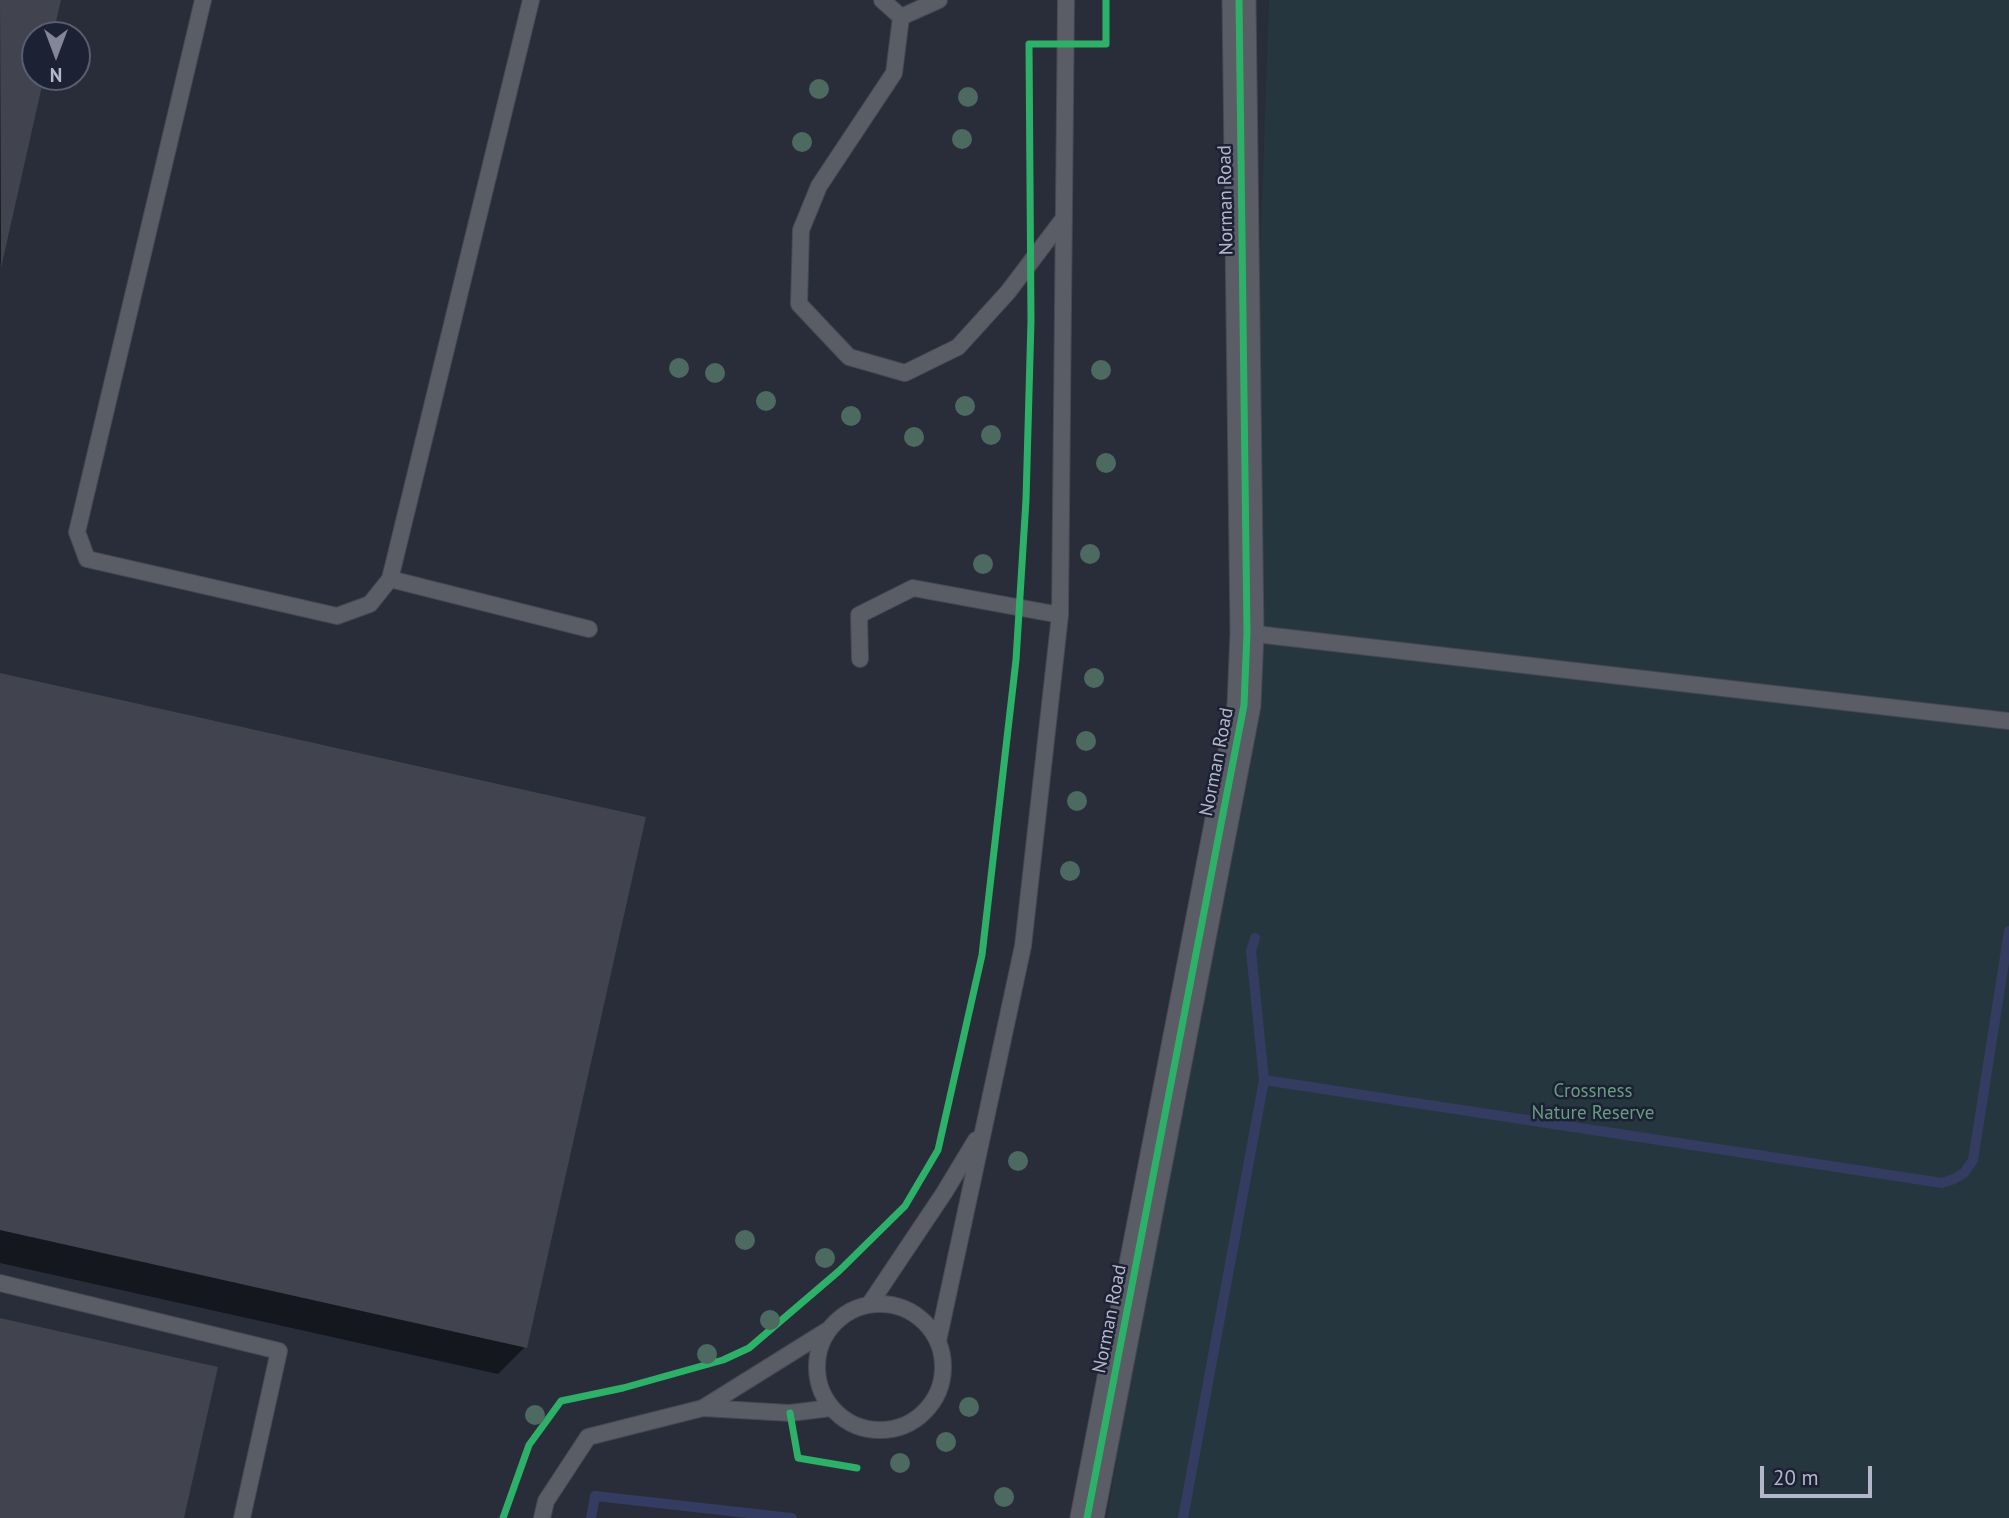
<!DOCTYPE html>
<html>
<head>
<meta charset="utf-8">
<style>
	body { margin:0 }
	#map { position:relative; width:2009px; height:1518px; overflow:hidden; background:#292c39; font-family:"PT Sans",sans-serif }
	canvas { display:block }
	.north { position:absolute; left:21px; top:21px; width:70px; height:70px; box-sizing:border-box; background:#1c2134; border:2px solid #585d70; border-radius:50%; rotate:180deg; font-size:19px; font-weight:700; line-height:28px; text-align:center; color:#b3b7ca }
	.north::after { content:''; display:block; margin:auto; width:24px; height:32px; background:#838697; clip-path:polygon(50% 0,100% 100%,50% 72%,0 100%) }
	.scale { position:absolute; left:1760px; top:1466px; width:112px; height:32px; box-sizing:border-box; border:4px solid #b3b7ca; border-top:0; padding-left:9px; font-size:21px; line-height:24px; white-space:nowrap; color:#b3b7ca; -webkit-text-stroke:5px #1c2134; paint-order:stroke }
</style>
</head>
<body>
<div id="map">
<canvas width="2009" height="1518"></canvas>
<div class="north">N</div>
<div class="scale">20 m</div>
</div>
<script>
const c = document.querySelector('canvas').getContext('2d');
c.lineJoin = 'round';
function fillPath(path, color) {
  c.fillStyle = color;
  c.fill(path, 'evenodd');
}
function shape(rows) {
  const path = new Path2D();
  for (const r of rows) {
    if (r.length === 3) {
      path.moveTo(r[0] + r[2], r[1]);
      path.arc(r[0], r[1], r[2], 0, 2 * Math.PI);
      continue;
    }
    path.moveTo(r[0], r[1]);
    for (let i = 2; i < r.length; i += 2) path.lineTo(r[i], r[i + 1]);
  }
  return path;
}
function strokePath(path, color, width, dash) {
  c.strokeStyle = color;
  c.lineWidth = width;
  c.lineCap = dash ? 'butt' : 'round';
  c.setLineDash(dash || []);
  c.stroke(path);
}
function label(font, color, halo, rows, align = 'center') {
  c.font = font + ' "PT Sans",sans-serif';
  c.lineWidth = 5;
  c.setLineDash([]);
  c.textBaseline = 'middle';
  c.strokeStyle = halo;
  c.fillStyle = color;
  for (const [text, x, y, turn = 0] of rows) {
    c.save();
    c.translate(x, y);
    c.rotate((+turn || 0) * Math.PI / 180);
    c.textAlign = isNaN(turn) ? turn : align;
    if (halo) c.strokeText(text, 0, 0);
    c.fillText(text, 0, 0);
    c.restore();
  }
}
fillPath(shape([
	[1269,0,2009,0,2009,1518,1107,1518,1247,633]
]), '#26363f');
fillPath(shape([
	[0,0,59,0,52,35,35,35,35,77,42,77,0,265],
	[0,675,525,1347,498,1374,0,1263]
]), '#0007');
strokePath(shape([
	[1264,1080,1942,1183,1954,1179,1964,1173,1973,1160,2009,931],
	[591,1518,595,1496,792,1518],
	[1183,1518,1264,1080,1251,951,1255,938]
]), '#343c61', 10);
fillPath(shape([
	[0,0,61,0,53,35,35,35,35,77,44,77,1,268],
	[0,673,646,817,527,1348,0,1230],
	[0,1318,218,1367,184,1518,0,1518]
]), '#41444e');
const lane = shape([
	[203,0,77,532,87,559,337,616,370,604,390,579,531,0],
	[882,0,901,17],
	[901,17,894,73,819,186,801,230,799,304,849,357,905,373,958,347,1008,292,1064,218],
	[901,17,939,0],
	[390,579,589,629],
	[1247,633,2009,721],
	[860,659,859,615,913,588,1060,615],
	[0,1283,279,1351,242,1518],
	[880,1367,63],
	[869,1305,944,1193,976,1140],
	[938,1341,1023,946,1060,615,1066,0],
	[703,1408,828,1330],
	[542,1518,546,1501,588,1437,703,1408,790,1413,831,1408]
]);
const street = shape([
	[1087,1518,1244,705,1247,633,1239,0]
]);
strokePath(lane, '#464852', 18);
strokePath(street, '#464852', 35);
strokePath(lane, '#5a5c66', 16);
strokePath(street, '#5a5c66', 33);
strokePath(shape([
	[790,1413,798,1458,857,1468],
	[503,1518,529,1445,561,1401,623,1388,723,1360,749,1348,839,1271,905,1206,938,1150,982,955,1016,660,1026,500,1031,321,1029,44,1106,44,1106,0],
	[1087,1518,1244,705,1247,633,1239,0]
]), '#2db169', 7);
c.fillStyle = '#4c6a60';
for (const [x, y] of [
	[819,89],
	[968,97],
	[962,139],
	[802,142],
	[679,368],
	[1101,370],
	[715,373],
	[766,401],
	[965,406],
	[851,416],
	[991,435],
	[914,437],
	[1106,463],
	[1090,554],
	[983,564],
	[1094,678],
	[1086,741],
	[1077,801],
	[1070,871],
	[1018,1161],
	[745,1240],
	[825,1258],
	[770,1320],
	[707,1354],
	[969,1407],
	[535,1415],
	[946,1442],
	[900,1463],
	[1004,1497]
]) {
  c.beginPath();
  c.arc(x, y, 10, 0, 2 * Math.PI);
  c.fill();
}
label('19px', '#b3b7ca', '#1c2134', [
	["Norman Road",1226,200,-91],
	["Norman Road",1217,762,-79],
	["Norman Road",1110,1319,-79]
]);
label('19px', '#699c80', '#1c2134', [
	["Crossness",1593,1092],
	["Nature Reserve",1593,1114]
]);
</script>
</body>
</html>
